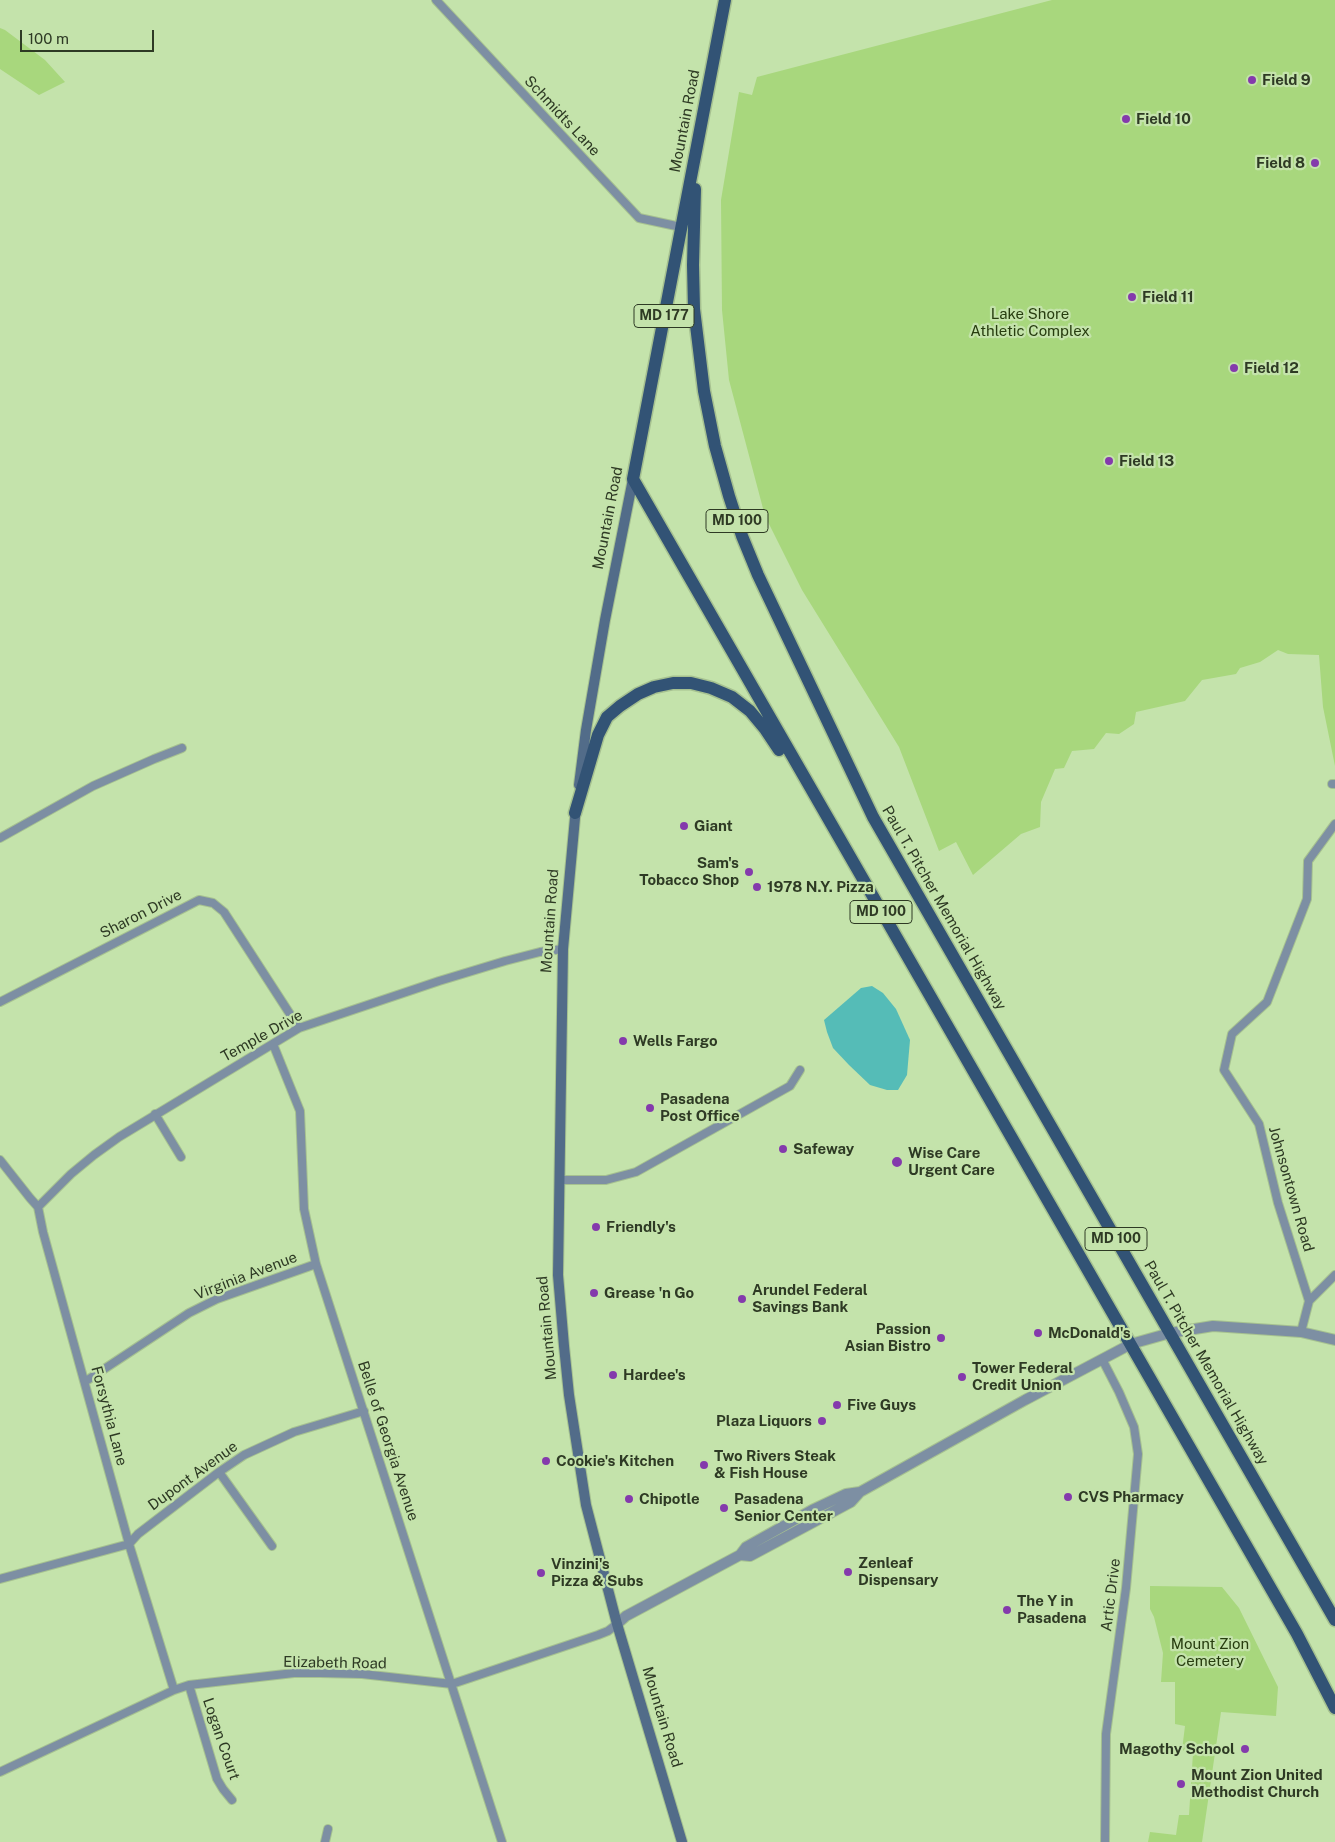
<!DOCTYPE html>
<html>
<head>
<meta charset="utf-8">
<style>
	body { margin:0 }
	#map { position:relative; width:1335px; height:1842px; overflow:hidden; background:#c4e3ab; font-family:"Public Sans",sans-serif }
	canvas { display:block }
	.scale { position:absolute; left:20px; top:30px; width:134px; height:22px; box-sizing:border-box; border:2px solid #2e3a24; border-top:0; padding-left:6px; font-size:15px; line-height:18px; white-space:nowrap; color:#2e3a24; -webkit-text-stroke:4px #c4e3ab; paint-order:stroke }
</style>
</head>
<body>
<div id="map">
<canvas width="1335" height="1842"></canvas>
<div class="scale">100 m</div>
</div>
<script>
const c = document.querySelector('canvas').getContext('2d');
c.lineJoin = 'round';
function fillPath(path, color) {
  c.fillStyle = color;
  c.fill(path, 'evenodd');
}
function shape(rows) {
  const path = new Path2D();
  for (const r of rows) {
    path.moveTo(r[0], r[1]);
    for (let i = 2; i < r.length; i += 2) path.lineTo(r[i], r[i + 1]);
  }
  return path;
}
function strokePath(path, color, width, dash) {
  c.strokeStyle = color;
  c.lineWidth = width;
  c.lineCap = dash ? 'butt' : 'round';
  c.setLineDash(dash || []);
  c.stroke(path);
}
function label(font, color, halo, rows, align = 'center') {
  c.font = font + ' "Public Sans",sans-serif';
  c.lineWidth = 4.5;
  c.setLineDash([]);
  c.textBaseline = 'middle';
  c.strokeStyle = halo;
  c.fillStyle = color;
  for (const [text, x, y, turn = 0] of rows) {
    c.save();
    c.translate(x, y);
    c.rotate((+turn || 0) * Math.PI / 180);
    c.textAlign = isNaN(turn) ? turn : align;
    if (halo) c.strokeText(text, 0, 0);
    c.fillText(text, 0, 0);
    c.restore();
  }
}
fillPath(shape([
	[1052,0,1335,0,1335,766,1323,707,1319,655,1288,654,1278,650,1260,662,1240,668,1236,674,1202,680,1185,701,1136,712,1134,724,1119,734,1106,733,1094,749,1072,751,1064,768,1055,769,1041,802,1040,827,1021,834,973,875,956,842,939,851,899,747,802,590,765,516,729,380,722,310,721,200,739,92,752,95,757,77],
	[0,28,5,30,45,60,65,82,39,95,0,69],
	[1150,1586,1222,1587,1239,1608,1278,1687,1276,1716,1221,1712,1202,1842,1148,1842,1150,1832,1176,1835,1179,1815,1189,1815,1193,1753,1182,1750,1185,1726,1175,1724,1175,1682,1161,1682,1163,1653,1154,1617,1150,1609]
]), '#a8d77d');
fillPath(shape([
	[872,986,883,993,896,1009,910,1040,907,1075,898,1090,887,1090,870,1085,849,1065,833,1048,827,1032,824,1020,861,988]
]), '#55bcb7');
const minor = shape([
	[436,0,639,218,681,227],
	[1332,784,1335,784],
	[0,838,93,786,154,759,182,748],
	[0,1002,199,900,213,903,224,912,299,1028],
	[273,1044,300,1111,304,1209,316,1264,502,1842],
	[155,1114,181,1157],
	[0,1160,30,1198,38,1207,43,1232,129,1544,174,1690],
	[560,1180,606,1180,636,1172,790,1086,800,1070],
	[38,1207,71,1174,94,1155,119,1137,299,1028,439,981,505,961,540,952,563,949],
	[1309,1301,1335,1275],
	[1301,1332,1309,1301,1278,1203,1259,1124,1224,1070,1232,1034,1267,1002,1307,899,1308,861,1335,824],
	[1102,1359,1119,1392,1134,1427,1138,1454,1126,1588,1106,1734,1105,1842],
	[86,1381,189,1313,217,1299,316,1264],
	[219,1472,272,1546],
	[0,1579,129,1544,138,1534,219,1472,244,1455,294,1432,364,1411],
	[189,1685,217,1779,223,1789,232,1800],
	[0,1772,174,1690,189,1685,294,1673,320,1673,362,1674,452,1684,598,1635,608,1631,617,1624],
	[325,1842,328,1829]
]);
const tertiary = shape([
	[740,1555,750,1556,851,1502,860,1492,1025,1400,1131,1344,1170,1333,1213,1326,1301,1332,1335,1340],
	[617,1624,626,1616,740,1555,746,1547,812,1510,846,1494,860,1492]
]);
const secondary = shape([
	[579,785,586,730,605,620,633,479],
	[576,807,563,949,558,1275,564,1346,569,1395,586,1505,617,1624,682,1842]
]);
const primary = shape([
	[725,0,633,479,1297,1634,1335,1708],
	[695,189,693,265,694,309,704,391,715,446,729,496,742,536,758,575,873,817,1335,1620],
	[575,813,598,735,607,717,620,706,638,694,654,687,673,683,691,683,711,688,732,697,750,711,765,729,779,750]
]);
strokePath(minor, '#a6c190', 10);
strokePath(tertiary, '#a6c190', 12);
strokePath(secondary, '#a6c190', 12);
strokePath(primary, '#a6c190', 15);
strokePath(minor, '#7d8fa3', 8);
strokePath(tertiary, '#7d8fa3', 10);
strokePath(secondary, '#526c89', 10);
strokePath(primary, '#325375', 12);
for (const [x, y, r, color] of [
	[1252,80,5,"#843aac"],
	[1126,119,5,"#843aac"],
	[1315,163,5,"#843aac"],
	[1132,297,5,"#843aac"],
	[1234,368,5,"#843aac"],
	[1109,461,5,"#843aac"],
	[684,826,5,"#843aac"],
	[749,872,5,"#843aac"],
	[757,887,5,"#843aac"],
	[623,1041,5,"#843aac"],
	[650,1108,5,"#843aac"],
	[783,1149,5,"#843aac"],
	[897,1162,6,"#843aac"],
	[596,1227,5,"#843aac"],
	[594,1293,5,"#843aac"],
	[742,1299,5,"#843aac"],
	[1038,1333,5,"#843aac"],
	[941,1338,5,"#843aac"],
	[613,1375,5,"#843aac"],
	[962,1377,5,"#843aac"],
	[837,1405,5,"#843aac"],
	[822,1421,5,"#843aac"],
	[546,1461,5,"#843aac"],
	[704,1465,5,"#843aac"],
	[1068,1497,5,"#843aac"],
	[629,1499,5,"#843aac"],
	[724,1508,5,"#843aac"],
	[848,1572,5,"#843aac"],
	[541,1573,5,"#843aac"],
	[1007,1610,5,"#843aac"],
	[1245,1749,5,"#843aac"],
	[1181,1784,5,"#843aac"]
]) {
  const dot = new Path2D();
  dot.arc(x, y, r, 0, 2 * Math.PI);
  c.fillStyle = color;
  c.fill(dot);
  strokePath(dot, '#c4e3ab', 2);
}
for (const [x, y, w] of [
	[664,316,60],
	[737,521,62],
	[881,912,62],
	[1116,1239,62]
]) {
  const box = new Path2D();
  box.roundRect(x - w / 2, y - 11.5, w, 23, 4);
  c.fillStyle = '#c4e3ab';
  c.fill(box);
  strokePath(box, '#2e3a24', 1);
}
label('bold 14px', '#2e3a24', null, [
	["MD 177",664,316],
	["MD 100",737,521],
	["MD 100",881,912],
	["MD 100",1116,1239]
]);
label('bold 15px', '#2e3a24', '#c4e3ab', [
	["Field 9",1262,80],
	["Field 10",1136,119],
	["Field 8",1305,163,"right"],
	["Field 11",1142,297],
	["Field 12",1244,368],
	["Field 13",1119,461],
	["Giant",694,826],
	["Sam's",739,863,"right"],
	["Tobacco Shop",739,880,"right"],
	["1978 N.Y. Pizza",767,887],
	["Wells Fargo",633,1041],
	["Pasadena",660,1099],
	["Post Office",660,1116],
	["Safeway",793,1149],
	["Wise Care",908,1153],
	["Urgent Care",908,1170],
	["Friendly's",606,1227],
	["Arundel Federal",752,1290],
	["Savings Bank",752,1307],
	["Grease 'n Go",604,1293],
	["Passion",931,1329,"right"],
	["Asian Bistro",931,1346,"right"],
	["McDonald's",1048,1333],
	["Tower Federal",972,1368],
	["Credit Union",972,1385],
	["Hardee's",623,1375],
	["Five Guys",847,1405],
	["Plaza Liquors",812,1421,"right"],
	["Two Rivers Steak",714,1456],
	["& Fish House",714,1473],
	["Cookie's Kitchen",556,1461],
	["CVS Pharmacy",1078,1497],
	["Chipotle",639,1499],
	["Pasadena",734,1499],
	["Senior Center",734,1516],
	["Zenleaf",858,1563],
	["Dispensary",858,1580],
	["Vinzini's",551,1564],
	["Pizza & Subs",551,1581],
	["The Y in",1017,1601],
	["Pasadena",1017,1618],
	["Magothy School",1235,1749,"right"],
	["Mount Zion United",1191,1775],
	["Methodist Church",1191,1792]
], 'left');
label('15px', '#2e3a24', '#c4e3ab', [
	["Schmidts Lane",562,116,47],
	["Mountain Road",685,121,-79],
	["Mountain Road",608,518,-79],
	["Paul T. Pitcher Memorial Highway",944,908,60],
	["Sharon Drive",141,914,-27],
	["Mountain Road",550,921,-86],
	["Temple Drive",262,1036,-29],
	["Johnsontown Road",1291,1189,74],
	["Virginia Avenue",246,1276,-21],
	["Mountain Road",547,1328,-95],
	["Paul T. Pitcher Memorial Highway",1206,1363,60],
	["Forsythia Lane",109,1416,75],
	["Belle of Georgia Avenue",388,1441,72],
	["Dupont Avenue",193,1476,-36],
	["Artic Drive",1111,1595,-83],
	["Elizabeth Road",335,1663,1],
	["Mountain Road",662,1717,73],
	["Logan Court",221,1739,71]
]);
label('15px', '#273d0f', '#c4e3ab', [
	["Lake Shore",1030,314],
	["Athletic Complex",1030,331],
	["Mount Zion",1210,1644],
	["Cemetery",1210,1661]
]);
</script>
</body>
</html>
